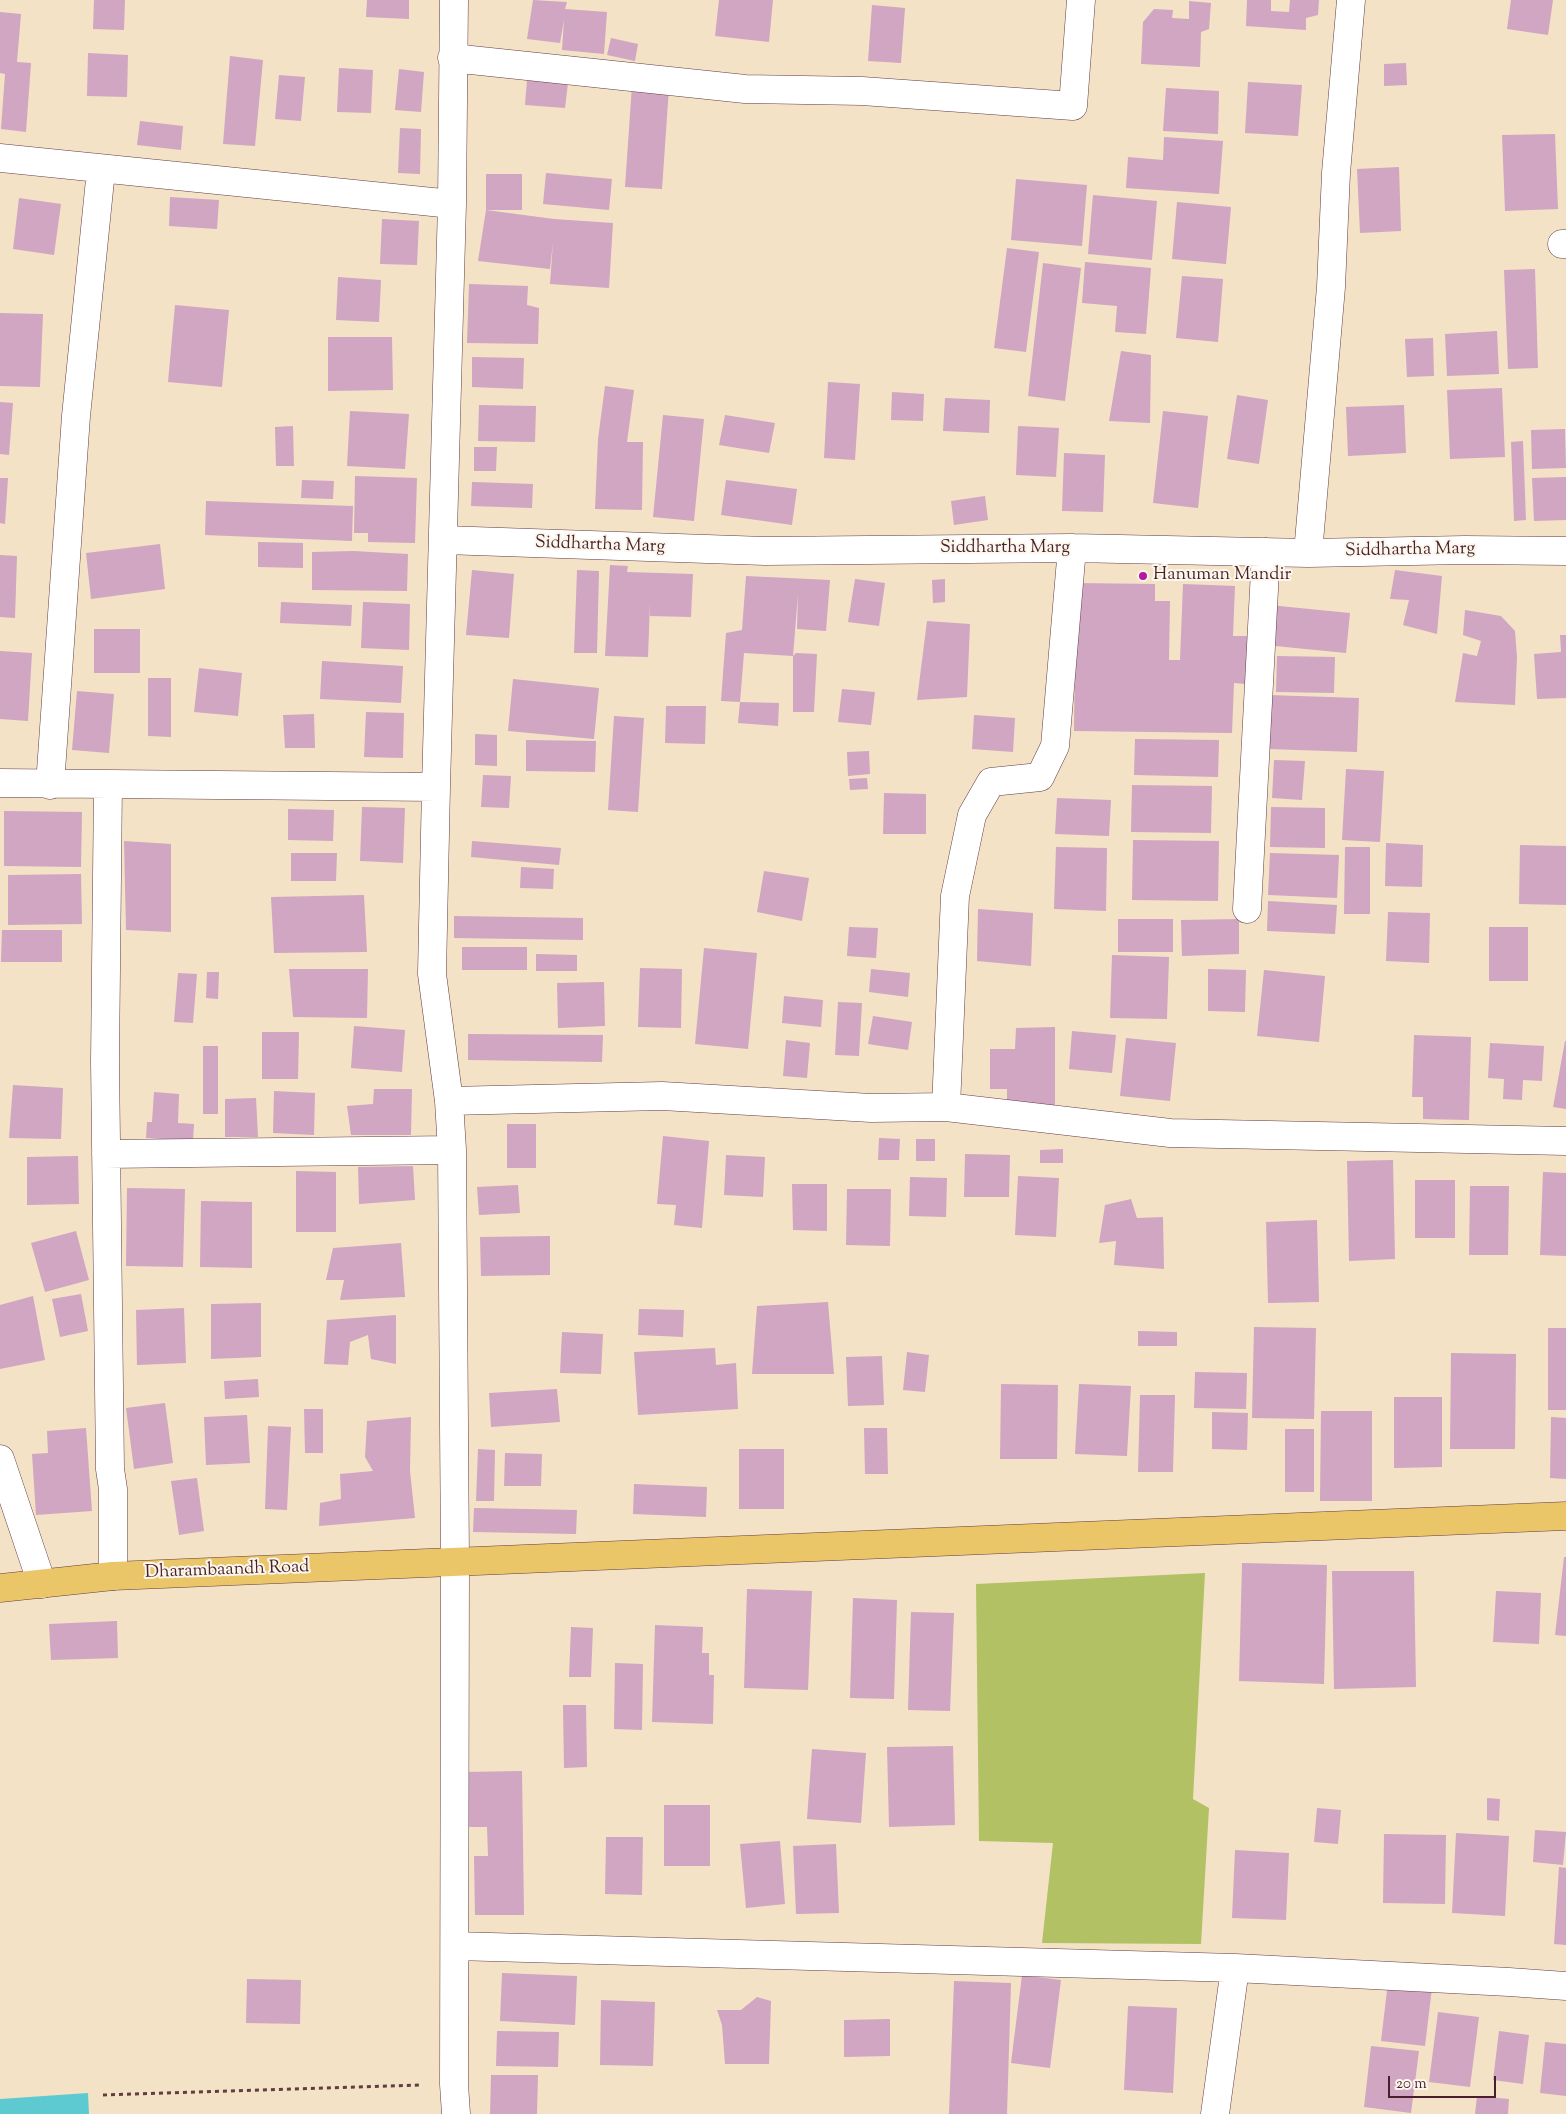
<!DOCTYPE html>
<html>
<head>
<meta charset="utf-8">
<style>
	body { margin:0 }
	#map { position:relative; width:1566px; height:2114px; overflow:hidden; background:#f3e2c6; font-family:"Sorts Mill Goudy",serif }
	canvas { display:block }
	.scale { position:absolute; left:1388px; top:2076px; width:108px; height:22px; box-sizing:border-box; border:2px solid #4a1f2b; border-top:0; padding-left:6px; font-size:15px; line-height:18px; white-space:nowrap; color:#4a1f2b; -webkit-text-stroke:4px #fbf7ec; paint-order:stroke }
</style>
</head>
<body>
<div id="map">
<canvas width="1566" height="2114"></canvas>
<div class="scale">20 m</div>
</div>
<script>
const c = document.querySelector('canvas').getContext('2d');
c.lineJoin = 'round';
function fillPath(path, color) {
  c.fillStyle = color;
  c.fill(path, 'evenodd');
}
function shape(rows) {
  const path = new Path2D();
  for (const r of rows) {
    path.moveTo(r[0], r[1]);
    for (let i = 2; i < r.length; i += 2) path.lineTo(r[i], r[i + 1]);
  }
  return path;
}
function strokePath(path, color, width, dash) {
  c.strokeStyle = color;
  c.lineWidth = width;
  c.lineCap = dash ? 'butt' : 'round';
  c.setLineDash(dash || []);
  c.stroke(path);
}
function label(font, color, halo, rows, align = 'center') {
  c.font = font + ' "Sorts Mill Goudy",serif';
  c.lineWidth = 4;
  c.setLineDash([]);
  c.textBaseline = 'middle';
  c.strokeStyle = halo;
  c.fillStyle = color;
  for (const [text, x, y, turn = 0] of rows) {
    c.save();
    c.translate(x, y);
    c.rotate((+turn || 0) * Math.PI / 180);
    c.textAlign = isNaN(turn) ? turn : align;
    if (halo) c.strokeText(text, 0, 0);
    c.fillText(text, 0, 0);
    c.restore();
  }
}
fillPath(shape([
	[1205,1573,1193,1799,1209,1808,1201,1944,1042,1943,1053,1843,979,1841,976,1584]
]), '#b2c164');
fillPath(shape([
	[88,2093,89,2114,0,2114,0,2099]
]), '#5dcad2');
fillPath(shape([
	[94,0,125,0,124,30,93,29],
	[367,0,409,0,409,19,366,17],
	[533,0,567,2,565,9,607,12,604,54,562,50,564,20,560,43,527,39],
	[719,0,773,0,769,42,715,36],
	[1247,0,1271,0,1271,11,1289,12,1290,0,1319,0,1318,15,1306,18,1306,30,1246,26],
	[1511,0,1553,0,1548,35,1507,29],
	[1189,1,1211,3,1209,29,1201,32,1200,67,1141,64,1143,22,1154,9,1173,10,1172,18,1189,19],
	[872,5,905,8,901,63,868,61],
	[0,12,21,14,17,62,31,63,26,132,1,129,5,74,0,73],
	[611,38,638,44,635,61,607,55],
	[88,53,128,55,127,97,87,96],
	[230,56,263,60,255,146,223,144],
	[1406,63,1407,85,1384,86,1384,64],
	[339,68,373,70,371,113,337,112],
	[399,69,424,72,421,112,395,110],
	[279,75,305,77,301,121,275,119],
	[527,80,568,83,565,108,525,105],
	[1248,82,1302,85,1298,136,1245,133],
	[632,85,669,88,662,189,625,187],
	[1166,88,1219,91,1218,134,1163,131],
	[140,121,183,126,181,150,137,145],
	[400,128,421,129,420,174,398,173],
	[1555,134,1558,209,1505,211,1502,135],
	[1164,137,1223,141,1219,194,1126,188,1128,157,1163,160],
	[1399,167,1401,231,1360,233,1357,169],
	[546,173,612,179,609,210,543,204],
	[486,174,522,174,522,210,486,210],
	[1016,179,1087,185,1082,246,1011,240],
	[1093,195,1157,201,1152,260,1088,254],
	[170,197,219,200,217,229,169,226],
	[19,198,61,204,54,255,13,249],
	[1177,202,1231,207,1226,264,1172,259],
	[486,210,554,219,613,223,609,288,550,284,553,242,550,269,478,261],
	[382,219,419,221,417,265,380,264],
	[1007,248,1039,252,1026,352,994,348],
	[1085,262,1151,268,1146,334,1115,332,1117,306,1082,303],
	[1043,263,1081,268,1065,401,1028,396],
	[1535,269,1538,368,1508,369,1504,270],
	[1182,276,1223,279,1218,342,1176,338],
	[338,277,381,280,379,322,336,320],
	[469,284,528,286,527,305,539,308,538,344,467,343],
	[175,305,229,310,222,387,168,382],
	[0,313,43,314,40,387,0,386],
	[1497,331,1499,374,1447,376,1445,334],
	[328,337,392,337,393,390,328,391],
	[1433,338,1434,376,1407,377,1405,339],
	[1121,351,1151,355,1150,423,1109,421],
	[472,357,524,358,523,389,472,387],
	[828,382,860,384,855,460,824,458],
	[605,386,634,390,627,442,643,442,642,510,595,509,598,439],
	[1502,388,1505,457,1450,459,1447,390],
	[892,392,924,394,923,421,891,420],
	[1237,395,1268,400,1259,464,1227,459],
	[945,398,990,400,989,433,943,431],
	[0,402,13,403,9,455,0,454],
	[479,405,536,406,535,442,478,441],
	[1404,405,1406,453,1348,456,1346,407],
	[350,411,409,414,405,469,347,466],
	[1163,411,1208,416,1198,508,1153,503],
	[663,415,704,419,694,521,653,517],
	[725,415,775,423,769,453,719,445],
	[293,426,294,466,276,466,275,427],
	[1018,426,1059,428,1056,477,1016,475],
	[1565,429,1566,468,1532,469,1531,430],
	[1523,441,1526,520,1514,521,1511,442],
	[474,447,497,447,496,471,474,471],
	[1064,453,1105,455,1103,512,1062,511],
	[355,476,417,478,415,543,368,542,368,533,354,533],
	[1566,477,1566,520,1534,521,1532,478],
	[0,478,8,478,5,524,0,523],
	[302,480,334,481,333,499,301,498],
	[726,480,797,489,792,525,721,515],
	[472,482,533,484,532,508,471,506],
	[985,496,988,520,954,525,951,501],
	[206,501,353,506,352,541,205,535],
	[258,542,303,543,303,568,258,567],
	[160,544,165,589,91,599,86,553],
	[353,551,408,554,407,591,312,590,312,552],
	[0,555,17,556,15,618,0,617],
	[610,565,628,566,627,572,693,574,691,617,650,616,650,603,648,657,605,656],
	[472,570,514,574,509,638,466,635],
	[577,570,599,571,597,653,574,653],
	[1395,570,1442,576,1437,634,1403,625,1409,600,1390,599],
	[746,576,830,580,826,631,797,629,798,594,793,656,744,653,740,702,721,701,726,633,742,630],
	[855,579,885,583,879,626,848,622],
	[945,579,945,602,933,603,932,580],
	[1076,583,1155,584,1155,601,1170,601,1169,660,1180,660,1183,584,1235,586,1233,636,1248,636,1246,684,1234,683,1232,733,1074,731],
	[281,602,352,605,351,626,280,623],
	[363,602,410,604,409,650,361,648],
	[1269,605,1350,613,1346,653,1265,645],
	[1465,610,1501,616,1515,631,1517,657,1515,705,1455,702,1463,653,1477,656,1481,641,1463,635],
	[927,621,970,624,967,697,917,700],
	[94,629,140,629,140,673,94,673],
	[1560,635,1566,635,1566,698,1537,699,1534,654,1561,652],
	[0,651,32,653,28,721,0,719],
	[796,653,817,654,814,712,793,712,793,656],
	[1277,656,1335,657,1334,693,1276,692],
	[322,661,403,666,401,703,320,699],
	[199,668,242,673,238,716,194,712],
	[148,678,171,678,171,737,148,736],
	[513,679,599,688,594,739,508,731],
	[842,689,875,692,871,725,838,722],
	[77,691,114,694,109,753,72,750],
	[1269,695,1359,698,1357,752,1267,749],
	[740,702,779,703,778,726,738,723],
	[666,706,706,706,705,744,665,743],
	[366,712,404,713,403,758,364,757],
	[314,714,315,748,285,748,283,715],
	[974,715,1015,718,1013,752,972,749],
	[614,716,644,718,638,812,608,810],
	[475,734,497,735,497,766,475,765],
	[1135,739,1219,740,1218,777,1134,775],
	[526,740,596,741,595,772,526,771],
	[869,751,870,774,848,776,847,752],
	[1274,760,1305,761,1302,800,1272,798],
	[1346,769,1384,771,1380,842,1342,840],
	[483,775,511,776,509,808,481,807],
	[867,778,868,789,850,790,849,779],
	[1132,785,1212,786,1211,833,1131,832],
	[884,793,926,794,926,834,883,834],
	[1057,798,1111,800,1109,836,1055,834],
	[362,807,405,808,403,863,360,861],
	[1271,807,1325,808,1325,848,1270,847],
	[288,809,334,810,333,841,288,840],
	[4,811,82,812,81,867,4,866],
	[1133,840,1219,841,1218,901,1132,900],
	[124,841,171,844,171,932,126,930],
	[472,841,561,848,559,865,471,857],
	[1386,843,1423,845,1422,887,1385,886],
	[1520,845,1566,846,1566,905,1519,904],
	[1056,847,1107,848,1106,911,1054,909],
	[1345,847,1370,847,1370,914,1344,914],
	[291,853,337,853,336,881,291,881],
	[1270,853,1339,855,1337,898,1268,895],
	[521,867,554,869,553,889,520,888],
	[764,871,809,878,802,921,757,912],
	[81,874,82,924,8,925,8,875],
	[364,895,367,952,274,953,271,897],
	[1268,901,1337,905,1335,934,1267,931],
	[978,909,1033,913,1031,966,977,961],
	[1388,912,1430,913,1429,963,1386,961],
	[454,916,583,918,583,940,454,938],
	[1118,919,1173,919,1173,952,1118,952],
	[1239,919,1239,954,1182,956,1181,920],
	[849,927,878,928,876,958,847,956],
	[1489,927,1528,927,1528,981,1489,981],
	[2,930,62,930,62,962,1,962],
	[462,947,527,947,527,970,462,970],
	[704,948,757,953,748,1049,695,1044],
	[536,954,577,955,577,971,536,971],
	[1112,955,1169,957,1167,1019,1110,1018],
	[640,968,682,969,681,1028,638,1027],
	[289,969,368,969,367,1018,293,1017],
	[871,969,910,973,908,997,869,992],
	[1208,969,1246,970,1245,1012,1208,1011],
	[1264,970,1325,976,1319,1042,1257,1036],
	[207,972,219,972,218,999,206,998],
	[178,973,197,974,193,1023,174,1022],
	[604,982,605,1026,558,1028,557,983],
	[784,996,823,1000,821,1027,782,1023],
	[838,1002,862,1003,859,1056,835,1055],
	[873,1016,912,1022,908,1050,868,1044],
	[354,1026,405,1030,402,1072,351,1068],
	[1055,1027,1055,1107,1007,1106,1007,1089,990,1089,990,1049,1015,1049,1016,1028],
	[1072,1031,1116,1035,1112,1073,1069,1069],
	[262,1032,299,1032,298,1079,262,1079],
	[468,1034,603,1035,602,1062,468,1060],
	[1414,1035,1471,1037,1469,1120,1423,1119,1423,1097,1412,1097],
	[1126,1038,1176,1043,1170,1101,1120,1096],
	[786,1040,810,1043,807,1078,783,1076],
	[1565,1041,1566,1041,1566,1109,1553,1107],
	[1490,1043,1544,1046,1542,1081,1523,1080,1522,1100,1503,1099,1504,1079,1488,1078],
	[203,1046,218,1046,218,1114,203,1114],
	[13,1085,63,1088,61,1139,9,1138],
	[374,1089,412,1089,411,1135,351,1135,347,1106,373,1104],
	[274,1091,315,1093,314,1135,273,1133],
	[154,1092,179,1094,178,1123,194,1124,193,1141,146,1138,147,1122,152,1122],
	[256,1098,258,1137,225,1137,225,1099],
	[507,1124,536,1124,536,1168,507,1168],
	[663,1136,709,1141,702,1228,674,1225,676,1205,657,1204],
	[879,1138,900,1139,899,1160,878,1160],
	[916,1139,935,1139,935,1161,916,1161],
	[1063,1149,1063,1163,1040,1163,1040,1150],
	[965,1154,1010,1155,1009,1197,964,1197],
	[726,1155,765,1157,763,1197,724,1195],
	[78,1156,79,1204,27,1205,27,1157],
	[1393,1160,1395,1259,1349,1261,1347,1161],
	[413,1166,415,1200,359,1204,358,1167],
	[296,1171,336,1172,336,1232,296,1232],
	[1543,1172,1566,1173,1566,1256,1540,1255],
	[1018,1176,1059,1178,1056,1237,1015,1235],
	[910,1177,947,1178,946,1217,909,1216],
	[1415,1180,1455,1180,1455,1238,1415,1238],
	[792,1184,827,1184,827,1231,793,1230],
	[518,1185,520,1213,479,1215,477,1187],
	[1470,1186,1509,1186,1508,1255,1469,1255],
	[127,1188,185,1189,183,1267,126,1266],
	[847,1189,891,1189,890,1246,846,1245],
	[1131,1199,1137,1218,1163,1217,1164,1269,1114,1265,1116,1241,1099,1243,1105,1205],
	[201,1201,252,1202,252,1268,200,1267],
	[1317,1220,1319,1302,1268,1303,1266,1222],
	[76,1231,89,1280,45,1292,31,1243],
	[550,1236,550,1275,481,1276,480,1237],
	[401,1243,405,1297,340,1300,344,1280,326,1280,333,1248],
	[81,1294,88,1331,60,1337,52,1299],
	[33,1296,45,1360,0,1369,0,1305],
	[828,1302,834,1374,752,1374,757,1306],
	[261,1303,261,1357,211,1359,211,1304],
	[184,1308,186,1363,137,1365,136,1310],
	[639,1309,684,1310,683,1337,638,1335],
	[396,1315,396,1364,371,1359,368,1335,350,1342,348,1365,324,1364,327,1320],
	[1254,1327,1316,1328,1314,1419,1252,1418],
	[1548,1328,1566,1328,1566,1410,1548,1410],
	[1138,1331,1177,1332,1177,1346,1138,1346],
	[562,1332,603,1334,601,1374,560,1373],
	[715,1348,716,1365,736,1363,738,1409,638,1415,634,1352],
	[907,1352,929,1355,925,1392,903,1390],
	[1451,1353,1516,1354,1515,1449,1450,1449],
	[882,1356,884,1405,848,1406,846,1357],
	[1195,1372,1247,1373,1246,1409,1194,1408],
	[258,1379,259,1397,225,1399,224,1381],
	[1001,1384,1058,1385,1057,1459,1000,1459],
	[1079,1384,1131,1386,1127,1456,1075,1454],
	[557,1389,560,1422,491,1427,489,1393],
	[1140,1395,1175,1395,1173,1472,1138,1472],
	[1394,1397,1442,1397,1442,1467,1394,1468],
	[165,1403,173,1463,134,1469,126,1408],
	[304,1409,323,1409,323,1453,305,1453],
	[1321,1411,1372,1411,1372,1501,1320,1501],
	[1212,1412,1248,1413,1247,1450,1212,1449],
	[247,1415,250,1463,206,1465,204,1417],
	[411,1417,410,1471,415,1518,319,1526,320,1503,341,1499,340,1474,373,1471,365,1457,367,1421],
	[1551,1417,1566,1418,1566,1479,1550,1478],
	[268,1426,291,1427,287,1510,265,1509],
	[86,1428,92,1511,36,1515,32,1454,48,1453,47,1431],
	[864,1428,887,1428,888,1474,865,1474],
	[1285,1429,1314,1429,1314,1492,1285,1492],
	[478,1449,495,1450,494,1501,476,1501],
	[739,1449,784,1449,784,1509,739,1509],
	[505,1453,542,1454,541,1486,504,1486],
	[197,1478,204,1531,179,1535,171,1481],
	[634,1484,707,1487,706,1517,633,1514],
	[474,1508,577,1510,576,1534,473,1532],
	[1564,1557,1566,1557,1566,1636,1555,1635],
	[1242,1563,1327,1565,1324,1684,1239,1681],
	[1332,1571,1414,1571,1416,1687,1334,1689],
	[747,1589,812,1591,808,1690,744,1688],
	[1496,1591,1541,1593,1539,1644,1493,1642],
	[853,1598,897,1600,894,1699,850,1698],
	[911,1612,954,1613,950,1711,908,1710],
	[117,1621,118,1658,51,1660,49,1624],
	[655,1625,703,1627,702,1653,709,1653,709,1675,714,1675,713,1724,652,1722],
	[571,1627,593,1628,591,1677,569,1677],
	[615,1663,643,1664,642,1730,614,1729],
	[563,1705,586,1705,587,1767,564,1768],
	[953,1746,955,1825,889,1827,887,1747],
	[812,1749,866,1753,861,1823,807,1819],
	[522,1771,524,1915,475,1915,474,1856,488,1856,487,1827,463,1827,462,1772],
	[1487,1798,1500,1799,1499,1821,1487,1820],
	[664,1805,710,1805,710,1866,664,1866],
	[1317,1808,1341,1810,1338,1844,1314,1842],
	[1535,1830,1566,1832,1563,1865,1533,1862],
	[1456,1833,1509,1836,1505,1916,1452,1913],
	[1384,1834,1446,1835,1445,1904,1383,1903],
	[606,1837,643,1837,642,1895,605,1894],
	[780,1841,785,1904,746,1908,740,1844],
	[836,1844,839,1913,796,1914,793,1846],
	[1235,1850,1289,1853,1286,1920,1232,1918],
	[1559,1867,1566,1868,1566,1945,1554,1944],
	[502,1973,577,1976,575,2025,500,2021],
	[1022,1975,1061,1980,1050,2068,1011,2063],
	[247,1979,301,1980,300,2024,246,2023],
	[954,1981,1011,1983,1007,2114,949,2114],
	[1388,1982,1432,1988,1425,2046,1381,2041],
	[757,1997,771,2001,769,2064,725,2064,722,2025,717,2010,741,2010],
	[601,2000,655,2002,653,2066,600,2065],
	[1128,2006,1177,2008,1173,2093,1124,2090],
	[1438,2012,1479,2017,1470,2087,1429,2082],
	[890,2019,890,2056,844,2057,844,2020],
	[497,2031,559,2032,558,2067,496,2066],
	[1499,2031,1529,2035,1523,2084,1493,2080],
	[1545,2042,1566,2044,1566,2096,1540,2093],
	[1371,2046,1419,2051,1411,2113,1364,2107],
	[491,2075,538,2075,537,2114,490,2114],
	[1477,2096,1509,2099,1508,2114,1475,2114]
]), '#d0a6c2');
const minor = shape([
	[454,0,452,204,436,787,432,974,449,1101,452,1150,455,1562,454,2084,456,2114],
	[452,58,745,89,862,91,1073,106,1081,0],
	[0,158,452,204],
	[1562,244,1566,244],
	[444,540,765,551,1072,548,1308,553,1465,550,1566,551],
	[1308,553,1331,287,1336,173,1351,0],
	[0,783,436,787],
	[108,784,105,1061,110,1469,113,1489,113,1576],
	[50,785,76,416,101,170],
	[1247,909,1266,552],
	[449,1101,662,1096,871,1108,946,1107,1170,1133,1566,1141],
	[946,1107,955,896,972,815,991,782,1040,777,1055,746,1072,548],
	[106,1154,452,1150],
	[0,1459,42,1584],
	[455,1946,1235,1968,1509,1982,1566,1986],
	[1215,2114,1235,1968]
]);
const major = shape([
	[0,1588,113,1576,1566,1516]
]);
strokePath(minor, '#633c42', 29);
strokePath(major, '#633c42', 29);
strokePath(shape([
	[103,2095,421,2085]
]), '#633c42', 3, [4, 4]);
strokePath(minor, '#fff', 28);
strokePath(major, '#ebc669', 28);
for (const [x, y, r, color] of [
	[1143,576,5,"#b5179e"]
]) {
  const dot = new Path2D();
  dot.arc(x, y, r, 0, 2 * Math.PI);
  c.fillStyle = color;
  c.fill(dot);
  strokePath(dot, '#fbf7ec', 2);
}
label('18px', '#4a1f2b', '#fbf7ec', [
	["Siddhartha Marg",600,546,2],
	["Siddhartha Marg",1005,549],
	["Siddhartha Marg",1410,551,-1],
	["Dharambaandh Road",227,1571,-2]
]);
label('18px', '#4a1f2b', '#fbf7ec', [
	["Hanuman Mandir",1153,576]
], 'left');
</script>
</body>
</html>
